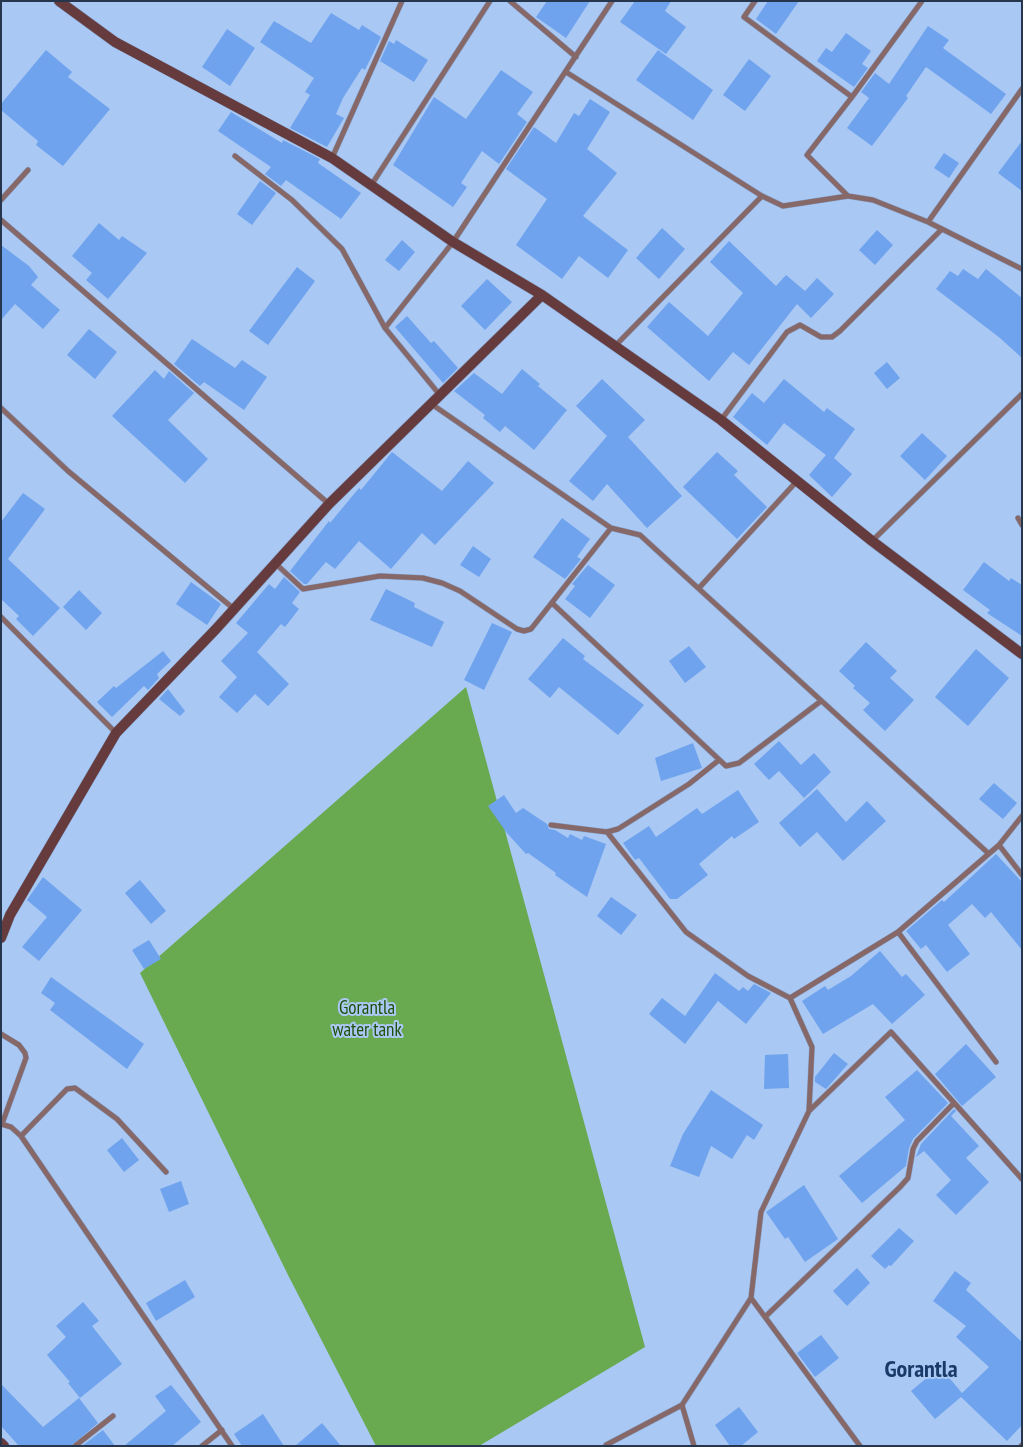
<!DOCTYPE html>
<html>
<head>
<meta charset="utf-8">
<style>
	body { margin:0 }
	#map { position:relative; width:1023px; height:1447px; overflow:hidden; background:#a9c8f4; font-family:"PT Sans Narrow",sans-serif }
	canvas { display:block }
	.frame { position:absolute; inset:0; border:2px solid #26364c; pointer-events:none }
</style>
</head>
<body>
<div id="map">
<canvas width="1023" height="1447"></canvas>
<div class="frame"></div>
</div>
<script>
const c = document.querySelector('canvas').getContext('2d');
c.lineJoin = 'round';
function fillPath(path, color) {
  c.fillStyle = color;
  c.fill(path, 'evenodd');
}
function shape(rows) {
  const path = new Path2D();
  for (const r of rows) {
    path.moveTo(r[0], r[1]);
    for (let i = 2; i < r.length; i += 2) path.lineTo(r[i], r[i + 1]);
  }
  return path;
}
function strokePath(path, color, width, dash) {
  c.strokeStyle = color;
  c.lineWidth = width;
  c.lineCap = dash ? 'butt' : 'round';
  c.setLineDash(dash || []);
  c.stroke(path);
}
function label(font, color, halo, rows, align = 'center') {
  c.font = font + ' "PT Sans Narrow",sans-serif';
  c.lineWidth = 4;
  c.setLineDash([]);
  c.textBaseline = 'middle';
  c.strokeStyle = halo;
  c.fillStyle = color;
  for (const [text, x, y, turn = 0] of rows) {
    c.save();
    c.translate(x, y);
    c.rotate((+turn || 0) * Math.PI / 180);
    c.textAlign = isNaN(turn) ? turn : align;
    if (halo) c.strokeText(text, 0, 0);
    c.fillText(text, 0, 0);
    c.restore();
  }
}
fillPath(shape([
	[466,687,645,1347,479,1446,376,1446,288,1275,140,973]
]), '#69a950');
fillPath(shape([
	[547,1,590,1,566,38,536,17],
	[635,1,671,1,665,11,686,27,666,54,620,22],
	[768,1,799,1,776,34,756,19],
	[331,13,359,30,362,25,381,37,365,70,362,68,343,98,336,114,344,118,327,147,290,128,310,95,305,92,314,78,260,42,274,21,311,43],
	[928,26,949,40,943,48,1006,94,991,114,926,67,906,96,908,98,872,146,847,128,869,98,861,92,875,73,889,84],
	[227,29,255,48,230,86,202,67],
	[846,33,871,51,862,64,868,68,854,87,817,61,826,48,832,52],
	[396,40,428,60,414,82,380,61,389,41,394,44],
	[46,50,72,72,68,77,110,109,63,166,36,145,38,141,1,110,1,104],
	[658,50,713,90,693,120,636,80],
	[749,59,771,76,745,111,723,95],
	[501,70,533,92,517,114,527,122,499,164,482,151,461,183,467,187,453,207,393,165,434,97,466,119],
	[590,99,610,112,587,149,617,173,583,216,628,250,608,278,579,256,562,279,516,245,547,199,506,169,534,127,556,143,574,113,579,116],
	[231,112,282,143,283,140,320,159,318,163,361,193,341,219,286,180,281,186,265,174,271,167,218,131],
	[1022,141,1022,191,998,173],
	[944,153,959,163,949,178,934,168],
	[260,181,276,193,252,225,237,214],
	[99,223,119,240,122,236,147,253,108,299,86,280,92,273,72,256],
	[662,228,685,249,659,279,636,258],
	[877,230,893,245,875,265,859,250],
	[402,240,415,252,399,271,385,260],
	[729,241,776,286,786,275,805,291,817,278,834,294,811,318,797,304,749,365,733,352,709,381,647,327,669,302,708,336,743,293,710,262],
	[1,245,29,266,38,277,31,285,60,310,43,329,15,304,1,320],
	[297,267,315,281,268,345,249,331],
	[963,269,978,279,986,269,1022,298,1022,358,1000,338,936,289,950,271,958,276],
	[487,279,512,302,485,330,461,306],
	[407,316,431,343,434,341,458,368,443,383,395,327],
	[89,329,117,352,95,379,67,355],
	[192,339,235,368,242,360,267,377,244,410,204,382,200,386,174,364],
	[887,362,900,378,887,389,874,373],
	[522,369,540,384,538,386,567,410,534,450,505,426,500,432,483,418,485,415,454,391,474,373,502,394],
	[155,370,164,379,169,371,194,393,168,420,208,459,185,483,112,416],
	[602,379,645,420,628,437,682,496,647,528,607,484,593,501,569,481,607,436,576,406],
	[784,379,824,412,827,408,855,429,834,458,852,474,832,497,809,475,826,455,784,423,767,445,733,417,752,393,764,403],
	[922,433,947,456,925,480,900,456],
	[392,452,442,491,468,461,494,483,435,545,422,533,391,569,359,541,335,569,326,562,307,584,304,584,290,571,329,521,330,523,359,488,361,490],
	[717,452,738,471,734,475,767,507,737,539,683,487],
	[23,493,45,509,8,559,60,608,33,636,16,619,19,616,1,599,1,522],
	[562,518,590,539,577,557,581,559,565,579,533,557],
	[473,546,491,559,479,577,460,565],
	[984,562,1009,581,1011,578,1022,585,1022,636,987,613,990,610,963,590],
	[588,565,615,585,590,618,565,599,575,586,572,584],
	[284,577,300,592,292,603,299,609,285,627,281,624,257,652,289,684,268,706,255,694,237,713,219,697,237,677,221,661,248,633,236,623,269,584,275,589],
	[191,582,221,604,207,625,176,604],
	[386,589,415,603,414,607,444,622,432,647,370,620],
	[79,590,102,613,86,630,63,607],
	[492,623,512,632,484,690,464,680],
	[563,638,585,656,583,659,644,705,618,735,559,687,550,698,528,679],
	[866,642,897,671,890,678,914,700,885,731,863,710,870,703,853,688,855,686,839,671],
	[689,646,706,667,685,683,669,661],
	[976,649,1009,678,968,726,935,697],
	[163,651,171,661,157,674,159,678,148,690,144,686,112,717,97,702,114,686,116,688],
	[168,689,185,711,180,716,159,699],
	[779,741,801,765,814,753,831,772,804,798,779,771,769,780,754,764],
	[693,743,702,768,661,781,655,758],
	[994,783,1017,803,1003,819,979,799],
	[817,789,846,822,867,801,886,821,843,861,817,832,800,847,779,823],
	[738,790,759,822,734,839,732,836,699,864,708,875,677,899,670,899,639,858,635,860,623,843,649,826,656,837,697,808,702,814],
	[504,795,516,813,523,808,547,824,549,829,555,830,568,838,570,834,582,840,584,836,606,844,587,897,555,875,556,873,528,853,526,854,506,832,488,806],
	[996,854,1022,882,1022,950,991,912,985,918,972,904,948,925,970,954,947,972,926,945,921,949,906,931,942,900,944,902],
	[43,877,82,910,39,961,22,947,47,917,27,900],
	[140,880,166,911,151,924,125,893],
	[611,897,637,915,621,935,597,916],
	[149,940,161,959,144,969,132,950],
	[880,951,902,977,906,974,925,995,892,1024,873,1004,823,1034,802,1001,825,986,828,990,851,976],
	[715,973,739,991,743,987,748,991,754,984,771,993,746,1024,718,1001,685,1044,649,1014,662,998,685,1016],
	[51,977,144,1044,127,1069,50,1010,55,1003,41,993],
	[966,1044,996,1077,962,1106,935,1074],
	[834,1053,848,1064,826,1089,815,1082,815,1077],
	[788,1054,789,1088,764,1089,765,1055],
	[917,1070,948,1103,913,1139,909,1148,906,1166,862,1203,839,1176,905,1120,885,1097],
	[711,1090,763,1125,754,1140,747,1135,732,1159,711,1146,699,1177,670,1166,683,1134],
	[954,1109,956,1111,951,1116,979,1146,966,1158,989,1182,956,1215,936,1195,951,1180,924,1151,916,1157,921,1144],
	[122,1138,139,1160,124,1172,107,1150],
	[181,1181,189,1204,169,1212,160,1189],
	[804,1185,838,1239,805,1262,788,1237,785,1239,766,1212],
	[899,1228,914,1241,891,1266,889,1265,885,1269,871,1256],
	[857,1268,870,1283,847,1306,833,1291],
	[955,1271,971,1283,966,1290,1022,1342,1022,1425,1007,1441,961,1397,935,1419,911,1391,940,1367,962,1393,989,1367,956,1337,966,1326,933,1301],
	[185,1280,195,1297,156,1321,146,1303],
	[83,1302,99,1321,92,1326,122,1364,80,1398,68,1383,70,1382,47,1355,66,1337,56,1326],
	[821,1335,839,1358,815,1377,797,1353],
	[1,1384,43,1427,79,1398,98,1423,71,1446,19,1446,1,1426],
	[171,1385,201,1422,172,1446,124,1446,166,1411,155,1396],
	[739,1407,758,1432,741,1446,730,1446,715,1425],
	[263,1414,284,1446,242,1446,234,1434],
	[322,1423,341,1446,295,1446],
	[103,1430,115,1446,82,1446]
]), '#6fa3ee');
const street = shape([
	[510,1,576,57],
	[755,1,744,17,852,97],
	[566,72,762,196,783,206,848,196,873,200,928,222,1022,269],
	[235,156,292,200,342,249,385,328,439,394],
	[332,158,402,1],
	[372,184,490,1],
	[848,196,807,155,852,97,922,1],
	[1,200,28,170],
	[1,220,329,504],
	[928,222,1022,89],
	[385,328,453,242,612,1],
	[616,345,762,196],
	[430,403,611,528,640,535,988,853],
	[1,408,68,471,234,609],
	[721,420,787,332,800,325,821,337,832,337,840,331,942,229],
	[1018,518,1022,525],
	[872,541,1022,394],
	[276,564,303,589,380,576,423,578,442,583,460,591,517,629,524,631,531,629,611,528],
	[699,588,797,481],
	[552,603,726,766,739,763,821,701],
	[1,617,116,733],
	[551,825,607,832,618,829,689,784,719,760],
	[607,832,686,932,748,976,790,998],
	[999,845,1022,875],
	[898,932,996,1062],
	[1,1034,19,1045,25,1053,26,1058,2,1124],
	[810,1110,891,1032,1022,1179],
	[1,1124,11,1127,21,1136,232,1446],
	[21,1136,67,1089,75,1088,117,1119,166,1172],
	[751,1298,860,1446],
	[765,1317,900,1187,908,1178,913,1149,917,1141,954,1103],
	[606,1445,682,1405],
	[75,1446,113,1416],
	[202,1446,222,1430],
	[694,1446,682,1405,751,1298,761,1212,809,1111,812,1047,790,998,898,932,999,845,1022,816],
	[1021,1446,1022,1445]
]);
const secondary = shape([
	[59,1,115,42,332,158,453,242,542,295,721,420,872,541,1022,654],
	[1,938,10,915,116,733,216,629,329,504,542,295],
	[1,1443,4,1446]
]);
strokePath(street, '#8aa5cc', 6);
strokePath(secondary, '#8aa5cc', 11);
strokePath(street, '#876868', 5);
strokePath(secondary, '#663b3d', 10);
label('19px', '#214f07', '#a9c8f4', [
	["Gorantla",367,1009],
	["water tank",367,1031]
]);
label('bold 24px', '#193a68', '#a9c8f4', [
	["Gorantla",921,1370]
]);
</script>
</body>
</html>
